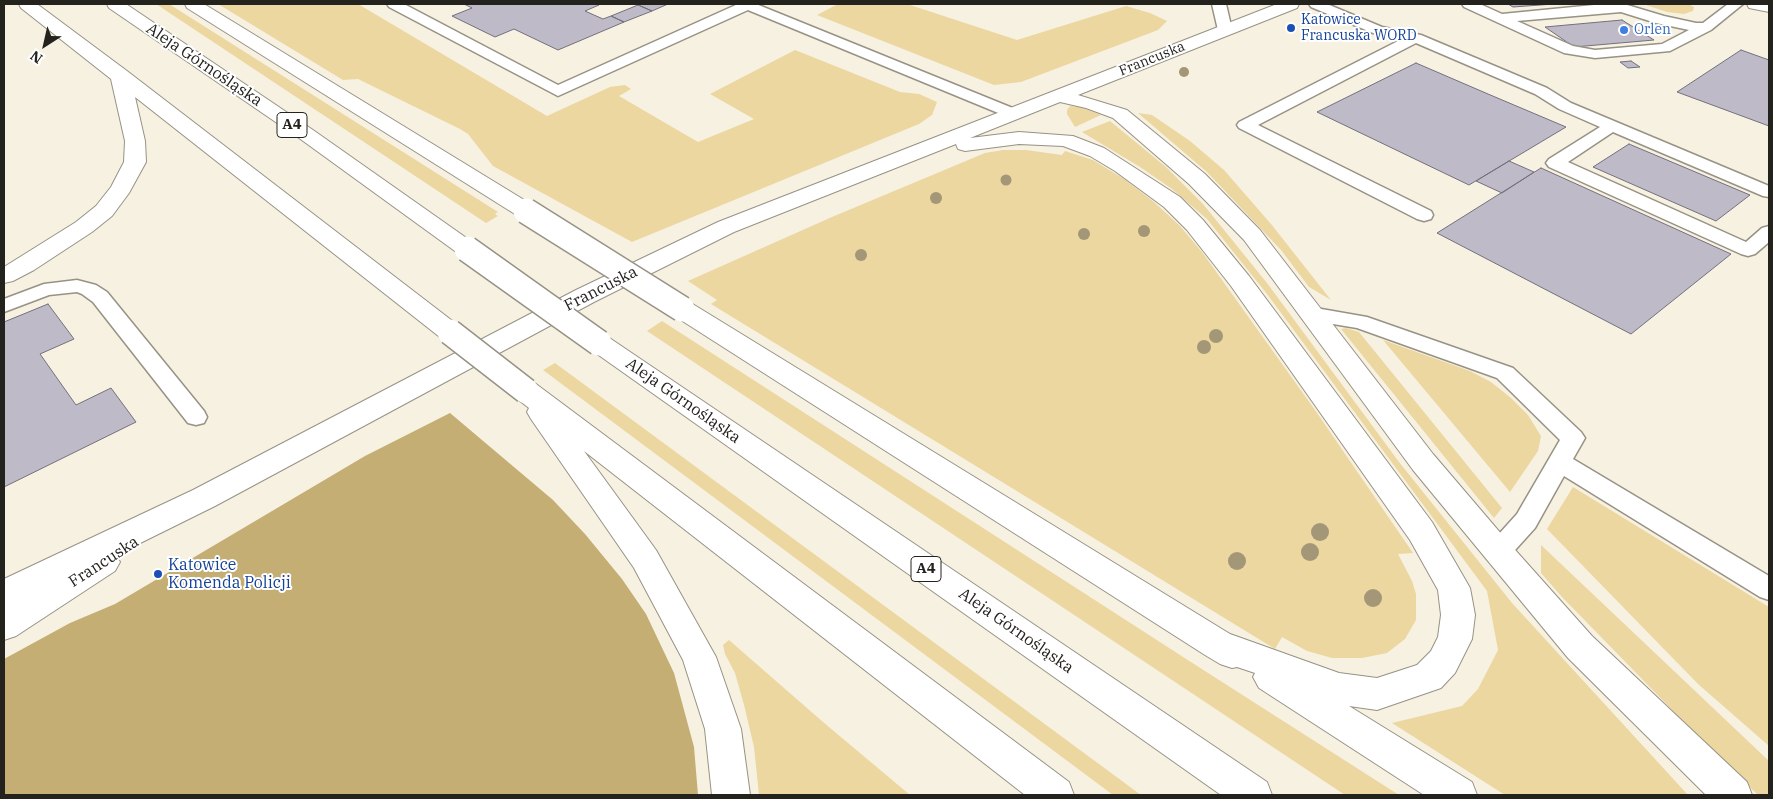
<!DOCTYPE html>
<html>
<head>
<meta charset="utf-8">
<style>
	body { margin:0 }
	#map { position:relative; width:1773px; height:799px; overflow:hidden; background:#f7f1e2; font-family:"IBM Plex Serif",serif }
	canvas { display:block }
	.frame { position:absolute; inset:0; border:5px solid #24221d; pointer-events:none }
	.north { position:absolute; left:20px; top:20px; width:50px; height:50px; -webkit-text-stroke:4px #fff; paint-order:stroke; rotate:215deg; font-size:14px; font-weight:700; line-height:20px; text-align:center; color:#24221d }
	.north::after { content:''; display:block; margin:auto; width:18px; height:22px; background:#24221d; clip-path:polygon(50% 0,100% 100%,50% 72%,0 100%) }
</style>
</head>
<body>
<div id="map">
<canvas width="1773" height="799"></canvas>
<div class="frame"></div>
<div class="north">N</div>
</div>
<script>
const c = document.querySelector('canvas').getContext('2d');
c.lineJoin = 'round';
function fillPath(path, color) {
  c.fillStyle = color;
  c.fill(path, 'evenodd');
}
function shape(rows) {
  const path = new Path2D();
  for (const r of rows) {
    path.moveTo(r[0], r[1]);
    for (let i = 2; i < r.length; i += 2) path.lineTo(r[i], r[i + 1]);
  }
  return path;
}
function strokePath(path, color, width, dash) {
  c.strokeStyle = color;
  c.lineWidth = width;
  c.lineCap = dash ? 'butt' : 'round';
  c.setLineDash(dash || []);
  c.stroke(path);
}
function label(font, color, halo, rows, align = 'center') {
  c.font = font + ' "IBM Plex Serif",serif';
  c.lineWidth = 4;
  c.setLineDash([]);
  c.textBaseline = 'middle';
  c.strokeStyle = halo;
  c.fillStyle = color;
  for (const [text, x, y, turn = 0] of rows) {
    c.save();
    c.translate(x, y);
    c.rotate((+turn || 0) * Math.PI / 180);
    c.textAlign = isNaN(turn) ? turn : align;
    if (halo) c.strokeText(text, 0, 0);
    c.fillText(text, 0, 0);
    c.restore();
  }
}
fillPath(shape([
	[156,4,169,4,498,212,495,214,498,216,486,223],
	[218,4,358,4,547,116,610,87,625,85,631,89,619,96,698,142,754,119,710,94,795,50,900,92,919,94,937,102,932,115,919,124,632,242,493,166,468,134,460,129,358,79,343,80],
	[838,4,907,4,1017,40,1126,6,1150,13,1167,21,1158,30,1021,82,994,85,817,15],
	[1643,4,1688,4,1694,7,1693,11,1684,14,1667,12],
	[1070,106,1081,107,1101,115,1075,127,1067,114,1067,110],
	[1138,113,1152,115,1190,141,1224,170,1271,224,1331,300,1309,287,1281,250,1207,172],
	[1110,121,1166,167,1203,204,1267,283,1399,462,1512,603,1688,795,1505,795,1392,723,1462,706,1478,689,1498,650,1487,591,1267,294,1207,219,1172,189,1140,167,1082,132],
	[1003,150,1026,150,1062,155,1065,151,1093,160,1124,179,1154,202,1180,226,1202,252,1315,410,1413,553,1398,554,1412,581,1416,594,1416,620,1405,639,1387,653,1362,658,1332,658,1307,651,1282,637,1275,649,711,304,717,300,688,281,832,217,985,153],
	[662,321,1194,664,1399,795,1345,795,647,331],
	[1346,328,1359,332,1502,508,1494,518,1341,329],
	[1383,340,1470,371,1491,382,1511,398,1528,415,1541,436,1538,451,1510,492],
	[555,363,1141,795,1113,795,543,370],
	[1573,487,1769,607,1769,746,1698,684,1547,529],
	[1541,545,1769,761,1769,795,1758,795,1722,761,1562,597,1541,573],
	[729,640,823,722,910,795,759,795,754,747,744,705,735,673,725,654,723,645]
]), '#ecd7a0');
fillPath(shape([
	[450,413,553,500,585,534,622,579,646,614,674,673,694,747,698,795,4,795,4,659,70,623,115,604,365,456]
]), '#c5ae73');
const building = shape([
	[464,4,596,4,599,5,585,11,603,19,611,16,624,22,558,50,514,29,495,37,452,16,472,8,464,4],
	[636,4,668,4,652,11,636,4],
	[1508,4,1554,4,1513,7,1508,4],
	[638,5,652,11,624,22,611,16,638,5],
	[1622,20,1654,40,1574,47,1545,27,1622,20],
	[1741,50,1769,60,1769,126,1677,92,1741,50],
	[1631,61,1640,67,1628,68,1620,62,1631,61],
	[1416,63,1488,94,1566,127,1469,185,1317,112,1416,63],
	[1629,144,1750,195,1716,221,1593,167,1629,144],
	[1509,161,1534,172,1502,193,1476,181,1509,161],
	[1541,168,1731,254,1631,334,1437,233,1541,168],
	[48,304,74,339,40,354,76,405,111,388,136,422,4,487,4,322,48,304]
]);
fillPath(building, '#bebac8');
strokePath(building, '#736f7c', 1);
const service = shape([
	[387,4,404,4,558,85,738,4,756,4,1020,111,1022,114,1020,117,1008,117,748,10,558,96,389,7,387,4],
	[1212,4,1226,4,1232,30,1230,33,1220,33,1218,30,1212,4],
	[1309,4,1327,4,1382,27,1421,35,1547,88,1571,103,1769,186,1769,197,1763,196,1613,132,1568,162,1746,242,1762,228,1769,226,1769,242,1755,254,1748,256,1741,254,1549,167,1546,163,1549,159,1600,127,1559,109,1535,94,1416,43,1258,125,1431,211,1433,215,1431,219,1424,221,1417,219,1239,128,1237,125,1239,122,1402,39,1373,33,1311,7,1309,4],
	[1462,4,1480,4,1502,14,1604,4,1624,4,1664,16,1696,23,1703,23,1728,4,1743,4,1711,30,1670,51,1595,58,1564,53,1464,7,1462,4],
	[1621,12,1656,23,1689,30,1662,44,1595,50,1573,46,1517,21,1621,12],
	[77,280,96,285,107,292,204,411,207,417,204,423,196,425,188,423,93,302,82,294,77,292,49,295,4,312,4,299,44,284,77,280],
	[1310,307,1367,317,1513,368,1581,432,1585,438,1573,459,1769,576,1769,600,1760,597,1564,476,1535,528,1507,559,1498,563,1489,559,1485,552,1489,545,1517,514,1560,440,1497,378,1357,328,1303,319,1300,314,1303,309,1310,307]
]);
const tertiary = shape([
	[185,4,204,4,534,206,537,211,534,216,526,218,518,216,187,8,185,4],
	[1277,4,1299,4,1297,8,1078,95,1127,110,1205,174,1260,230,1433,454,1509,543,1592,636,1747,782,1752,795,1706,795,1568,658,1413,470,1244,240,1189,184,1113,118,1086,108,1060,102,970,138,1019,132,1073,136,1104,148,1180,197,1203,220,1249,276,1432,522,1470,588,1475,615,1472,639,1455,673,1441,688,1377,710,1349,706,1472,782,1477,795,1424,795,1259,688,1253,677,1255,673,1237,667,1232,668,1220,664,1205,655,673,315,669,309,673,303,682,301,691,303,1230,634,1339,673,1377,678,1417,665,1431,651,1438,637,1441,615,1438,590,1410,540,1231,286,1187,230,1164,207,1115,171,1090,156,1063,146,1019,144,965,151,958,149,956,144,734,232,594,302,215,506,116,555,120,562,115,571,16,636,4,640,4,608,6,607,4,608,4,579,193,490,576,290,718,222,1277,4],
	[1747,4,1769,4,1769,12,1749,8,1747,4]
]);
const motorway = shape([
	[19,4,37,4,127,71,459,326,463,332,459,338,450,340,441,338,135,97,145,141,146,162,129,193,112,216,92,232,34,270,13,281,4,283,4,267,76,222,96,206,111,187,124,162,125,141,111,79,21,8,19,4],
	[107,4,126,4,313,130,475,244,479,249,475,254,467,256,459,254,299,138,109,8,107,4],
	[599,334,608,337,1267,782,1272,795,1221,795,590,349,586,343,590,337,599,334],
	[526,381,536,384,1069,782,1074,795,1025,795,584,451,656,550,716,657,741,729,750,795,712,795,705,729,683,660,634,568,531,419,527,412,529,408,516,398,512,391,516,384,526,381]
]);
strokePath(service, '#979284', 3);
strokePath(tertiary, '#979284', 2);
strokePath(motorway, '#979284', 2);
fillPath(service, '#fff');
fillPath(tertiary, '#fff');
fillPath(motorway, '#fff');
const tertiaryBridge = shape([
	[526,211,682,309]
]);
const motorwayBridge = shape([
	[467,249,599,343],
	[450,332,526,391]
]);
strokePath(tertiaryBridge, '#979284', 28, []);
strokePath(motorwayBridge, '#979284', 28, []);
strokePath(tertiaryBridge, '#fff', 25);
strokePath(motorwayBridge, '#fff', 25);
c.fillStyle = '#a39777';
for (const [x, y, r] of [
	[1184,72,5],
	[1006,180,5.5],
	[936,198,6],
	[1144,231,6],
	[1084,234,6],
	[861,255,6],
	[1216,336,7],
	[1204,347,7],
	[1320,532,9],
	[1310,552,9],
	[1237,561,9],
	[1373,598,9]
]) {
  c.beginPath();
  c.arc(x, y, r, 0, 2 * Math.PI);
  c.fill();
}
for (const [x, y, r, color] of [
	[1291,28,5,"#1a4fb4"],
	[1624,30,5,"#3f7fe0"],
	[158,574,5,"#1a4fb4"]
]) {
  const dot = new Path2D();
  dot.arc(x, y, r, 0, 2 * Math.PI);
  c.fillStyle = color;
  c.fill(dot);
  strokePath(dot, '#fff', 2);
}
label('14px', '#164399', '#fff', [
	["Katowice",1301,20],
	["Francuska WORD",1301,36]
], 'left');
label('14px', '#366cbe', '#fff', [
	["Orlen",1634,30]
], 'left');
label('14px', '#24221d', '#fff', [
	["Francuska",1152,59,-22]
]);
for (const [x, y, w] of [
	[292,125,30],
	[926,569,30]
]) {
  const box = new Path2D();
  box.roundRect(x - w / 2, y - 12.5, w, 25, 4);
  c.fillStyle = '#fff';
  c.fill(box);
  strokePath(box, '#24221d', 1);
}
label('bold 15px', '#24221d', null, [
	["A4",292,125],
	["A4",926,569]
]);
label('16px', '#24221d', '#fff', [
	["Aleja Górnośląska",204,65,34],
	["Francuska",601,289,-27],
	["Aleja Górnośląska",683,401,35],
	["Francuska",104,562,-33],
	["Aleja Górnośląska",1016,631,35]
]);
label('16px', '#164399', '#fff', [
	["Katowice",168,565],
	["Komenda Policji",168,583]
], 'left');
</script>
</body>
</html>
